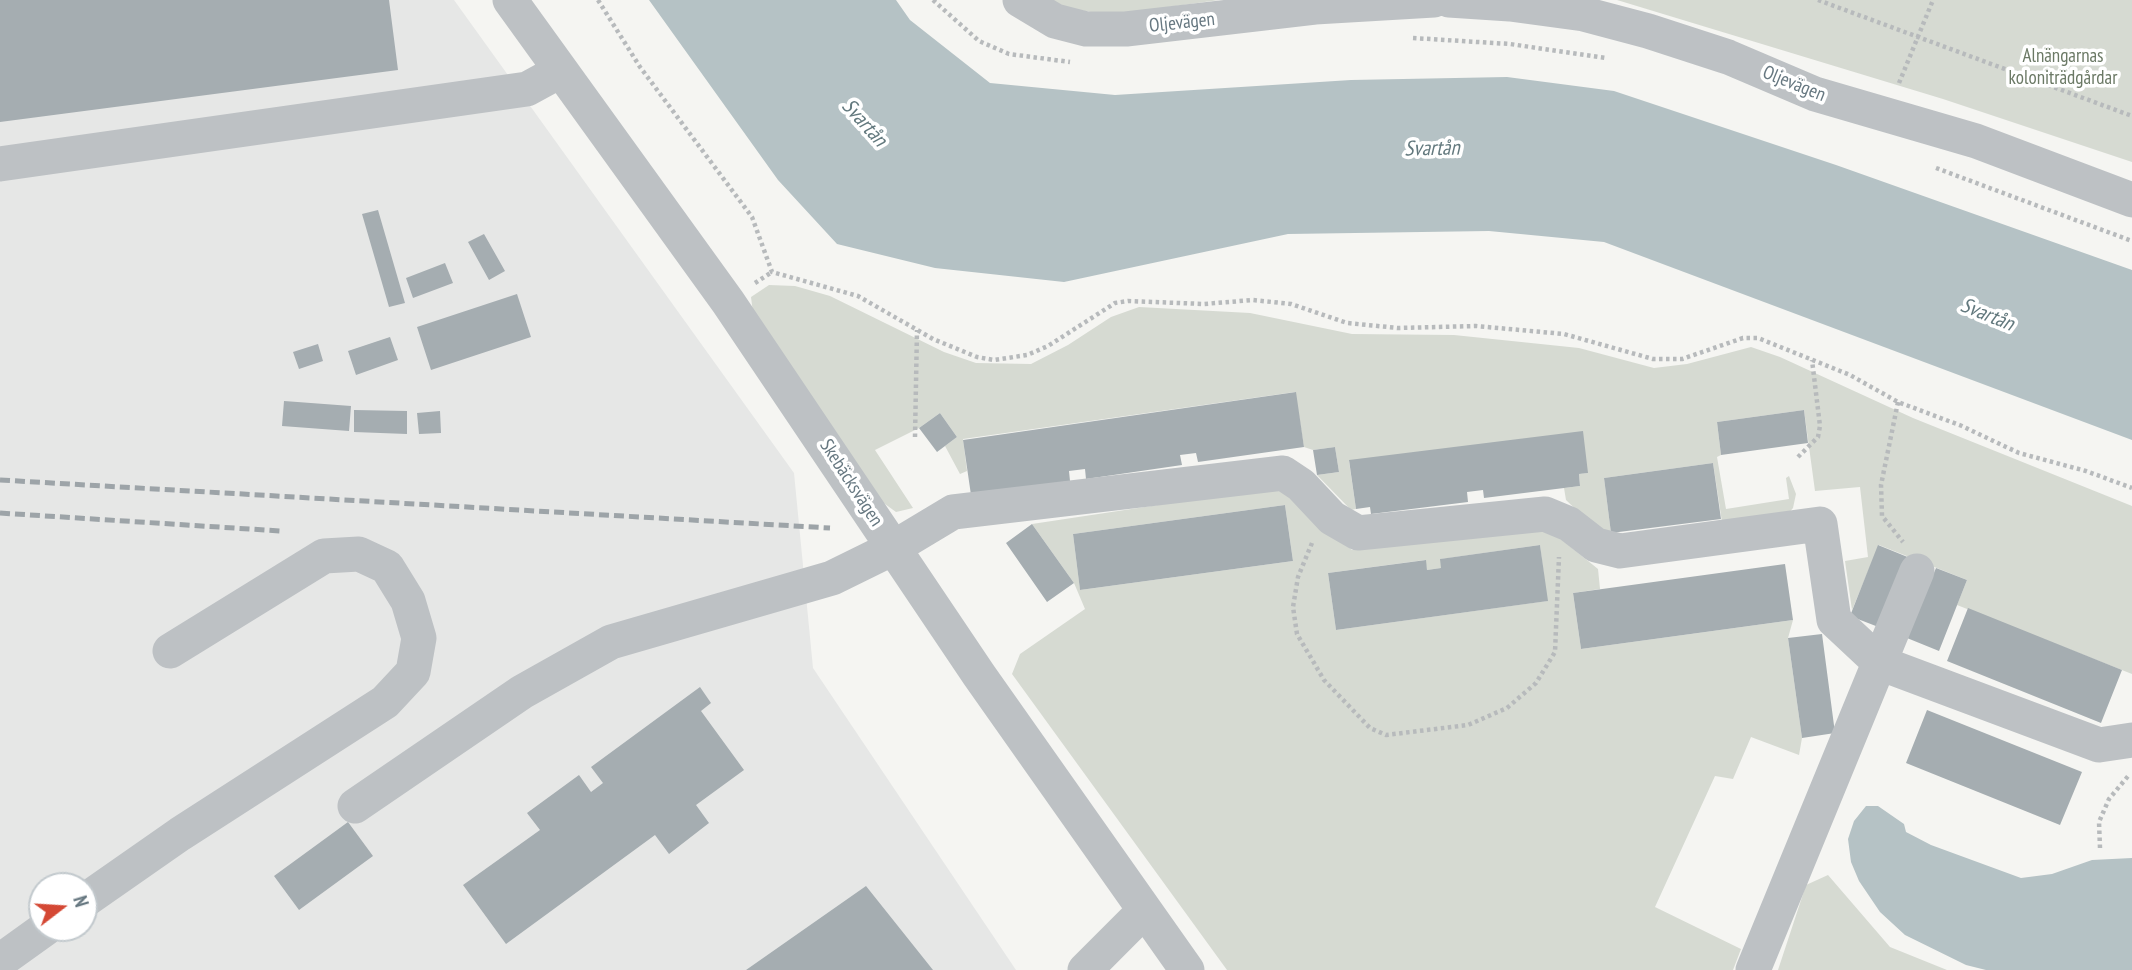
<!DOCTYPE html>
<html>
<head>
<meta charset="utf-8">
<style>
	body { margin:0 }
	#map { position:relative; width:2132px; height:970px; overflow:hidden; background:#f5f5f2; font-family:"PT Sans Narrow",sans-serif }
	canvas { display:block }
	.north { position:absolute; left:28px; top:872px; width:70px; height:70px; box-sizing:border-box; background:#fff; border:2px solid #c2c9cd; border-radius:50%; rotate:73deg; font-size:19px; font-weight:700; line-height:28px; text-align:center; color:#677881 }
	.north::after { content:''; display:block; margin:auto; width:24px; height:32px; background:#d44834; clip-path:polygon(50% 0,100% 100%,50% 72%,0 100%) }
</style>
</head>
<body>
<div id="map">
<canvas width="2132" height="970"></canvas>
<div class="north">N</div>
</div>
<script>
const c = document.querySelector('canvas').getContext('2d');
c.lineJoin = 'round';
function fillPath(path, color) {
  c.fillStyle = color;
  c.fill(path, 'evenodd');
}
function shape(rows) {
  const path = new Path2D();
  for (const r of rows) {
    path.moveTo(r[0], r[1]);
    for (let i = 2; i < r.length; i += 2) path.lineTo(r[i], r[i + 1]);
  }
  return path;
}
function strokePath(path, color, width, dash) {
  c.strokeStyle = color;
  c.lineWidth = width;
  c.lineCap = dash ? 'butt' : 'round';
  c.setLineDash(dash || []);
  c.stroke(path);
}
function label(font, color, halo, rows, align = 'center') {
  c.font = font + ' "PT Sans Narrow",sans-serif';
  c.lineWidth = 7;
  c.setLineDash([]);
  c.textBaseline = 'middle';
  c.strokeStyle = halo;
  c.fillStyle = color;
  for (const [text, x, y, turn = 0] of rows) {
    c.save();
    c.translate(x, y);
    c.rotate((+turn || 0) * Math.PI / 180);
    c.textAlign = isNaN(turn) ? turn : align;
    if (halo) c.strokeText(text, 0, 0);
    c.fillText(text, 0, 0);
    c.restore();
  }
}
fillPath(shape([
	[0,0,454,0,794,473,813,668,1016,970,0,970],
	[42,886,84,886,84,928,42,928]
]), '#e6e7e6');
fillPath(shape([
	[1049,0,1219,0,1111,15,1071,9],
	[1617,0,2132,0,2132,162,1943,99],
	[769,285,795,286,830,296,944,352,976,363,1031,364,1068,345,1111,317,1139,307,1250,313,1352,334,1454,335,1579,348,1654,368,1687,364,1751,347,1780,357,1913,418,2132,506,2132,674,1957,605,1967,580,1879,545,1852,610,1845,561,1868,557,1860,487,1815,491,1804,410,1717,422,1721,455,1717,457,1726,509,1789,499,1786,478,1789,476,1796,494,1793,508,1788,514,1722,522,1713,463,1604,478,1611,533,1593,526,1566,500,1564,488,1580,486,1579,474,1588,473,1349,461,1356,509,1351,510,1317,475,1339,472,1335,447,1313,450,1304,447,1295,392,963,439,967,471,960,474,945,446,957,437,940,413,919,428,875,450,913,508,896,512,874,496,754,321,751,297],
	[1277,487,1352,550,1546,527,1598,569,1600,589,1573,593,1581,649,1793,620,1788,638,1802,738,1799,755,1751,737,1733,779,1715,776,1655,907,1741,949,1733,970,1227,970,1012,674,1020,654,1085,609,1074,583,1032,524],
	[1285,505,1293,561,1080,590,1073,534],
	[1540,545,1547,601,1336,630,1328,573,1425,560,1427,570,1441,568,1441,559],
	[1828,875,1890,947,1947,970,1778,970,1806,885]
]), '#d6dad2');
fillPath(shape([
	[649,0,896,0,910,20,990,83,1115,95,1351,80,1507,77,1614,91,1836,165,2132,270,2132,440,1604,242,1489,231,1288,234,1064,282,935,268,837,244,778,180],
	[1866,806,1878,806,1904,824,1906,832,1931,845,2021,878,2052,874,2092,860,2132,858,2132,970,1986,970,1966,965,1905,935,1880,912,1859,881,1851,862,1848,839,1854,821]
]), '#b5c2c5');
fillPath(shape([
	[0,0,389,0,398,70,0,122],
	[378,210,405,303,389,307,362,214],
	[484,234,505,271,489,280,468,242],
	[445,263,453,283,413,298,406,278],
	[517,294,531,337,431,370,417,327],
	[390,337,398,360,356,375,348,351],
	[318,344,323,361,299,369,293,352],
	[1296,392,1304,447,1198,462,1196,453,1180,455,1182,465,1086,479,1085,469,1069,471,1070,481,971,495,963,440],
	[284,401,351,406,349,431,282,426],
	[354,410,407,411,407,434,354,432],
	[1804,410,1808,443,1721,455,1717,422],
	[440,411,441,433,419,434,417,413],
	[940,413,957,437,937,452,919,428],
	[1583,431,1588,473,1579,474,1580,486,1484,498,1483,490,1467,492,1468,502,1371,514,1370,507,1356,509,1349,460],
	[1335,447,1339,472,1317,475,1313,450],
	[1713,463,1721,519,1611,533,1604,478],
	[1285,505,1293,561,1080,590,1073,534],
	[1032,524,1074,583,1047,602,1006,543],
	[1540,545,1548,601,1336,630,1328,573,1426,560,1427,570,1441,568,1440,559],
	[1878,545,1910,558,1881,628,1850,616],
	[1785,564,1793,620,1581,649,1573,593],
	[1936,568,1967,580,1939,651,1907,638],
	[1968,608,2122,670,2101,723,1947,661],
	[1822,634,1835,733,1802,738,1788,638],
	[700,687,711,703,701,711,744,770,696,805,709,823,669,854,655,835,506,944,463,885,540,830,527,813,579,775,591,792,603,783,591,767],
	[1927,710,2082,772,2060,825,1906,763],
	[348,822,373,856,299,910,274,876],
	[866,886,933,970,746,970]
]), '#a5adb1');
strokePath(shape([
	[598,0,640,67,752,217,772,272,858,296,933,339,977,357,994,360,1027,355,1048,346,1115,303,1128,301,1204,304,1253,300,1291,304,1347,323,1398,328,1476,326,1564,334,1653,359,1682,359,1743,338,1758,338,1850,375,1898,402,1962,426,2019,453,2086,471,2132,488],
	[933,0,979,41,1009,54,1070,62],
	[1818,0,2132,116],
	[1413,38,1510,44,1606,58],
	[1899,83,1933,0],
	[1936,168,2132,241],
	[755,283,772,272],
	[1898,402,1881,485,1882,516,1903,542],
	[915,437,917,330],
	[1798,457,1818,437,1820,426,1812,360],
	[1312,543,1298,577,1293,607,1297,634,1324,680,1370,728,1386,735,1468,725,1507,708,1536,683,1555,652,1559,557],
	[2100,848,2099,822,2109,799,2129,775]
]), '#b7babc', 4.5, [3.5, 3.5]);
strokePath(shape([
	[510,0,728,302,979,675,1187,970],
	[1020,0,1055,21,1086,29,1126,29,1315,7,1434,0],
	[1449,0,1510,4,1584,14,1648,31,1728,57,1815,94,1976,141,2132,200],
	[0,164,527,89,560,71],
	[355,806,522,692,611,642,832,578,893,548,953,512,1283,473,1301,485,1332,518,1358,533,1545,514,1569,524,1596,545,1620,551,1820,524,1834,620,1880,663,2099,745,2132,740],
	[84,901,180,834,385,702,413,672,419,638,408,601,387,567,359,554,324,556,170,651],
	[0,961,46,928],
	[1085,970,1144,911],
	[1753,970,1917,571]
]), '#bdc1c4', 35);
strokePath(shape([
	[0,480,830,528],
	[0,513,280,531]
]), '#9da4a8', 5, [10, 5]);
label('19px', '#677881', '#fff', [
	["Oljevägen",1182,23,-6],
	["Oljevägen",1794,84,22],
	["Skebäcksvägen",851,483,57]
]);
label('19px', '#6b7965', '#fff', [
	["Alnängarnas",2063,57],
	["koloniträdgårdar",2063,79]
]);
label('italic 21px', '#63797e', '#fff', [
	["Svartån",864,123,48],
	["Svartån",1432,149,-1],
	["Svartån",1987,315,22]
]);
</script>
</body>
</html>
